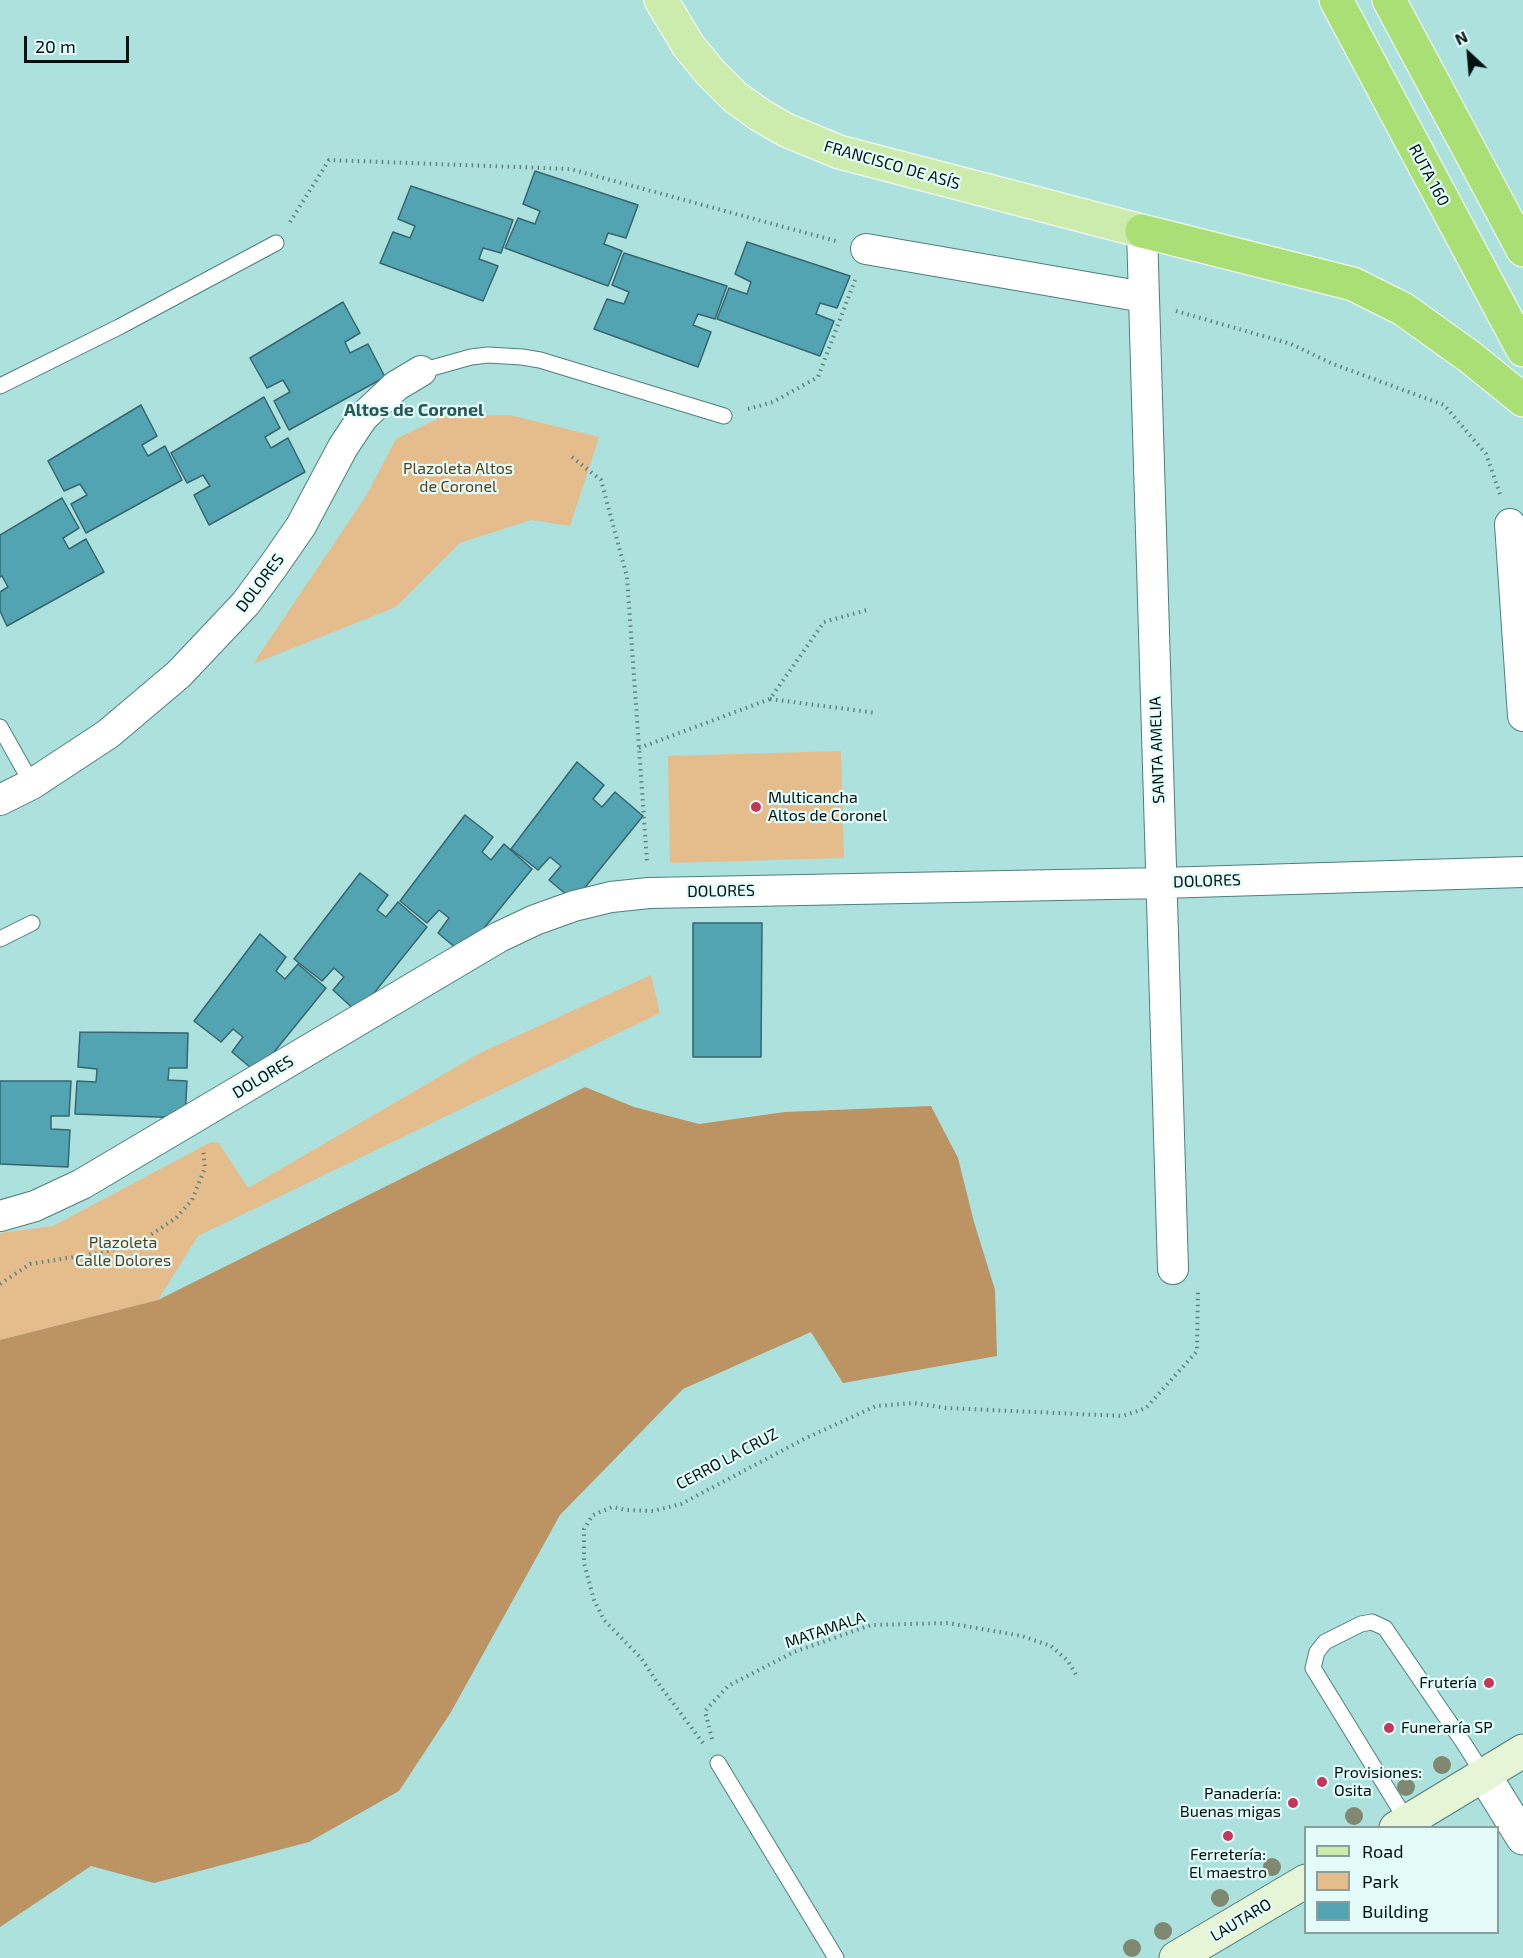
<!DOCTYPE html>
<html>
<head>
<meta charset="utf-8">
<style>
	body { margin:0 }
	#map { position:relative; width:1523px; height:1958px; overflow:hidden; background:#ade1dd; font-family:"Exo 2",sans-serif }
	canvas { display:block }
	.legend { position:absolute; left:1304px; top:1826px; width:195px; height:108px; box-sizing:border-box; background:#e3fcfa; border:2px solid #899e9d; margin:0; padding:8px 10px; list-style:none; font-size:18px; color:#011211 }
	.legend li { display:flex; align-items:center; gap:12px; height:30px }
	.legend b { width:30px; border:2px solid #899e9d }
	.north { position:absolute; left:1439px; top:24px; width:60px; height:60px; -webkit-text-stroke:4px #e3fcfa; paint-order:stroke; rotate:334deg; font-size:16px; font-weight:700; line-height:24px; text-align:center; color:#011211 }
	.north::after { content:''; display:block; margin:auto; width:21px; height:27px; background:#011211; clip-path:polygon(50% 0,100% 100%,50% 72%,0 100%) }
	.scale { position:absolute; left:24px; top:36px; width:105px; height:27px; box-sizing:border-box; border:3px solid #011211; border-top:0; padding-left:8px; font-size:18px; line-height:21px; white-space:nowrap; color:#011211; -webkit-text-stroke:4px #e3fcfa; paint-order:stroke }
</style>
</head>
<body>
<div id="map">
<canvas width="1523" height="1958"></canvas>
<ul class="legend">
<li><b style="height:8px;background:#cbecac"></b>Road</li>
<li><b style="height:16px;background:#e5bd8d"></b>Park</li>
<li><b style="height:16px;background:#53a4b3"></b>Building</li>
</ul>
<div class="north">N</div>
<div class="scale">20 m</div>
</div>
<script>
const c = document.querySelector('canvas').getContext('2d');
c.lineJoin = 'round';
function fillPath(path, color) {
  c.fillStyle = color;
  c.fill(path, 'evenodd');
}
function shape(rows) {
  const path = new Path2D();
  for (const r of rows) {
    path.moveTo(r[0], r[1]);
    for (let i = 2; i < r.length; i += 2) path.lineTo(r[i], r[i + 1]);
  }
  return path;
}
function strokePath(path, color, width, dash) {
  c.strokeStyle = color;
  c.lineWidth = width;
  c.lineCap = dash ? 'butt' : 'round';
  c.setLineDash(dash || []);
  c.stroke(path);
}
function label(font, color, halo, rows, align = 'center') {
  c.font = font + ' "Exo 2",sans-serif';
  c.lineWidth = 4.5;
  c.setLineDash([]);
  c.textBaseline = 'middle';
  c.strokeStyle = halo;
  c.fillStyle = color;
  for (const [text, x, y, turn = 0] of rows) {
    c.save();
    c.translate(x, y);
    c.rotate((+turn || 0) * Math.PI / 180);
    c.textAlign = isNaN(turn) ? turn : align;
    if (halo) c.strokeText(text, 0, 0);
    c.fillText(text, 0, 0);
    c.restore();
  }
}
fillPath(shape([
	[510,415,599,437,570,526,531,520,460,543,396,607,253,664,366,496,396,439,443,416],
	[841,751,844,858,670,863,668,756],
	[651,975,660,1013,198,1236,158,1300,0,1340,0,1233,53,1226,211,1142,219,1143,248,1188,482,1052]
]), '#e5bd8d');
fillPath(shape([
	[585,1087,634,1107,699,1124,785,1112,931,1106,958,1158,974,1222,995,1290,997,1356,843,1383,811,1332,683,1389,560,1515,451,1712,399,1791,309,1842,154,1883,91,1866,0,1927,0,1340,158,1300]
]), '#bc9362');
const building = shape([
	[535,171,638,205,626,238,608,233,604,244,622,251,608,286,505,248,518,218,535,224,540,211,523,204,535,171],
	[411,186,513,220,501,253,483,248,479,259,498,266,483,301,380,263,393,232,410,238,415,226,398,219,411,186],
	[747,242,850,276,837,308,820,303,816,314,834,321,820,356,717,319,729,288,747,294,751,282,735,274,747,242],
	[624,253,727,286,715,319,698,314,693,325,711,332,698,367,594,329,607,299,624,304,629,292,612,285,624,253],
	[343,302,360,333,345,342,350,353,368,344,385,377,289,430,274,401,290,392,283,380,267,388,250,358,343,302],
	[264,397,280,428,265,437,271,448,288,438,305,472,209,525,194,495,210,486,203,475,187,483,171,453,264,397],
	[141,405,157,436,142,445,148,456,165,446,182,480,86,533,71,504,87,495,80,484,64,491,48,461,141,405],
	[62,498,79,528,63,538,69,549,86,539,104,572,7,626,0,611,0,592,8,587,2,576,0,577,0,535,62,498],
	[577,762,604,785,593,799,602,807,615,792,643,816,574,901,549,880,561,866,550,857,538,870,511,849,577,762],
	[465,815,493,837,482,852,491,860,504,844,532,869,463,954,438,933,449,918,439,910,427,923,400,901,465,815],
	[360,873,388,895,377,910,386,917,398,902,427,927,358,1013,333,990,344,977,334,968,322,981,294,959,360,873],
	[693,923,762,923,761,1057,693,1057,693,923],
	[260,934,286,957,276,971,285,979,298,964,326,988,257,1073,232,1052,243,1037,233,1029,221,1042,194,1021,260,934],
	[80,1032,188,1033,187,1068,169,1068,168,1080,187,1081,185,1118,75,1114,77,1081,96,1082,97,1069,78,1067,80,1032],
	[0,1081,71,1081,69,1116,51,1116,51,1129,70,1130,68,1167,0,1164,0,1081]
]);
fillPath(building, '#53a4b3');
strokePath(building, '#37666f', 1.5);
const service = shape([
	[421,371,471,357,488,355,522,357,540,360,724,416],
	[0,386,119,327,276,243],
	[0,727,32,784],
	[0,939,32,923],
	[718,1763,836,1958],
	[1407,1821,1313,1668,1317,1652,1325,1642,1361,1624,1372,1622,1385,1628,1463,1742,1484,1775]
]);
const minor = shape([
	[1142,231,1173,1269],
	[866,249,1144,297],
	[1510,524,1523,716],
	[0,800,32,784,108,734,179,674,246,603,274,565,301,526,343,447,363,417,396,386,421,371],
	[0,1216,35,1206,82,1184,499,937,535,920,574,906,611,897,649,893,1161,883,1523,872]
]);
const tertiary = shape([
	[1484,1775,1523,1838]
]);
const secondary = shape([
	[1396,1828,1523,1751],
	[1176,1958,1306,1881]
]);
const primary = shape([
	[661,0,688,45,710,72,735,97,760,115,786,130,839,152,1142,231]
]);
const motorway = shape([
	[1336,0,1523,350],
	[1389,0,1523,250],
	[1142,231,1353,284,1403,309,1470,357,1523,400]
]);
strokePath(service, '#4e7f7c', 17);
strokePath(minor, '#4e7f7c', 32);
strokePath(tertiary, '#4e7f7c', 35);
strokePath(secondary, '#4e7f7c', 35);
strokePath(primary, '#fff', 35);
strokePath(motorway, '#fff', 35);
strokePath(shape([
	[290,222,329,160,570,169,836,241],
	[1176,311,1291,344,1333,364,1444,405,1486,454,1500,494],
	[748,409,773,402,818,377,855,280],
	[572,457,601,480,627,577,647,861],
	[770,699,877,713],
	[639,748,770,699,824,622,867,610],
	[0,1284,30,1264,105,1252,143,1240,176,1218,192,1200,205,1168,203,1149],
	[712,1739,705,1711,728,1686,794,1652,871,1625,948,1623,1022,1636,1051,1646,1068,1661,1078,1678],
	[703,1743,655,1679,641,1658,604,1620,594,1600,584,1563,584,1529,593,1515,612,1507,626,1510,653,1511,681,1504,806,1438,876,1406,914,1403,946,1408,1123,1416,1146,1408,1197,1351,1198,1290]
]), '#608582', 4, [1.5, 4.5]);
strokePath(service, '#fff', 15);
strokePath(minor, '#fff', 30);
strokePath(tertiary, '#fff', 33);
strokePath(secondary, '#e5f5d5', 33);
strokePath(primary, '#cbecac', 33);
strokePath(motorway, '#a9df74', 33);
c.fillStyle = '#818871';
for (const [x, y] of [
	[1442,1765],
	[1406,1787],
	[1354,1816],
	[1272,1867],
	[1220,1898],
	[1163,1931],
	[1132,1948]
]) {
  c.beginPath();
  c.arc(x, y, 9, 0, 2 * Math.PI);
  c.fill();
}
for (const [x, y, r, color] of [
	[756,807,6,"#c63659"],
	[1489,1683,6,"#c63659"],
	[1389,1728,6,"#c63659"],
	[1322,1782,6,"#c63659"],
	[1293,1803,6,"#c63659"],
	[1228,1836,6,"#c63659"]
]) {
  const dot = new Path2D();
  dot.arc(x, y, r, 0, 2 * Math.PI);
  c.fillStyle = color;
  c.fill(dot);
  strokePath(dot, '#e3fcfa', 2);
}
label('16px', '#011211', '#e3fcfa', [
	["FRANCISCO DE ASÍS",892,165,16],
	["RUTA 160",1429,175,62],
	["DOLORES",260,583,-53],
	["SANTA AMELIA",1157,750,-92],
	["DOLORES",1207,881,-2],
	["DOLORES",721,891,-1],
	["DOLORES",263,1077,-31],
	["CERRO LA CRUZ",727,1459,-28],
	["MATAMALA",825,1630,-19],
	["LAUTARO",1241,1920,-31]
]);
label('16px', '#5d4019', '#e3fcfa', [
	["Plazoleta Altos",458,469],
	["de Coronel",458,487],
	["Plazoleta",123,1243],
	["Calle Dolores",123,1261]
]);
label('16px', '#011211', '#e3fcfa', [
	["Multicancha",768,798],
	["Altos de Coronel",768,816],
	["Frutería",1477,1683,"right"],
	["Funeraría SP",1401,1728],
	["Provisiones:",1334,1773],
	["Osita",1334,1791],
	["Panadería:",1281,1794,"right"],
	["Buenas migas",1281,1812,"right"],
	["Ferretería:",1228,1855,"center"],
	["El maestro",1228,1873,"center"]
], 'left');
label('bold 18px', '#285957', '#e3fcfa', [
	["Altos de Coronel",414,410]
]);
</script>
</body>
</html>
